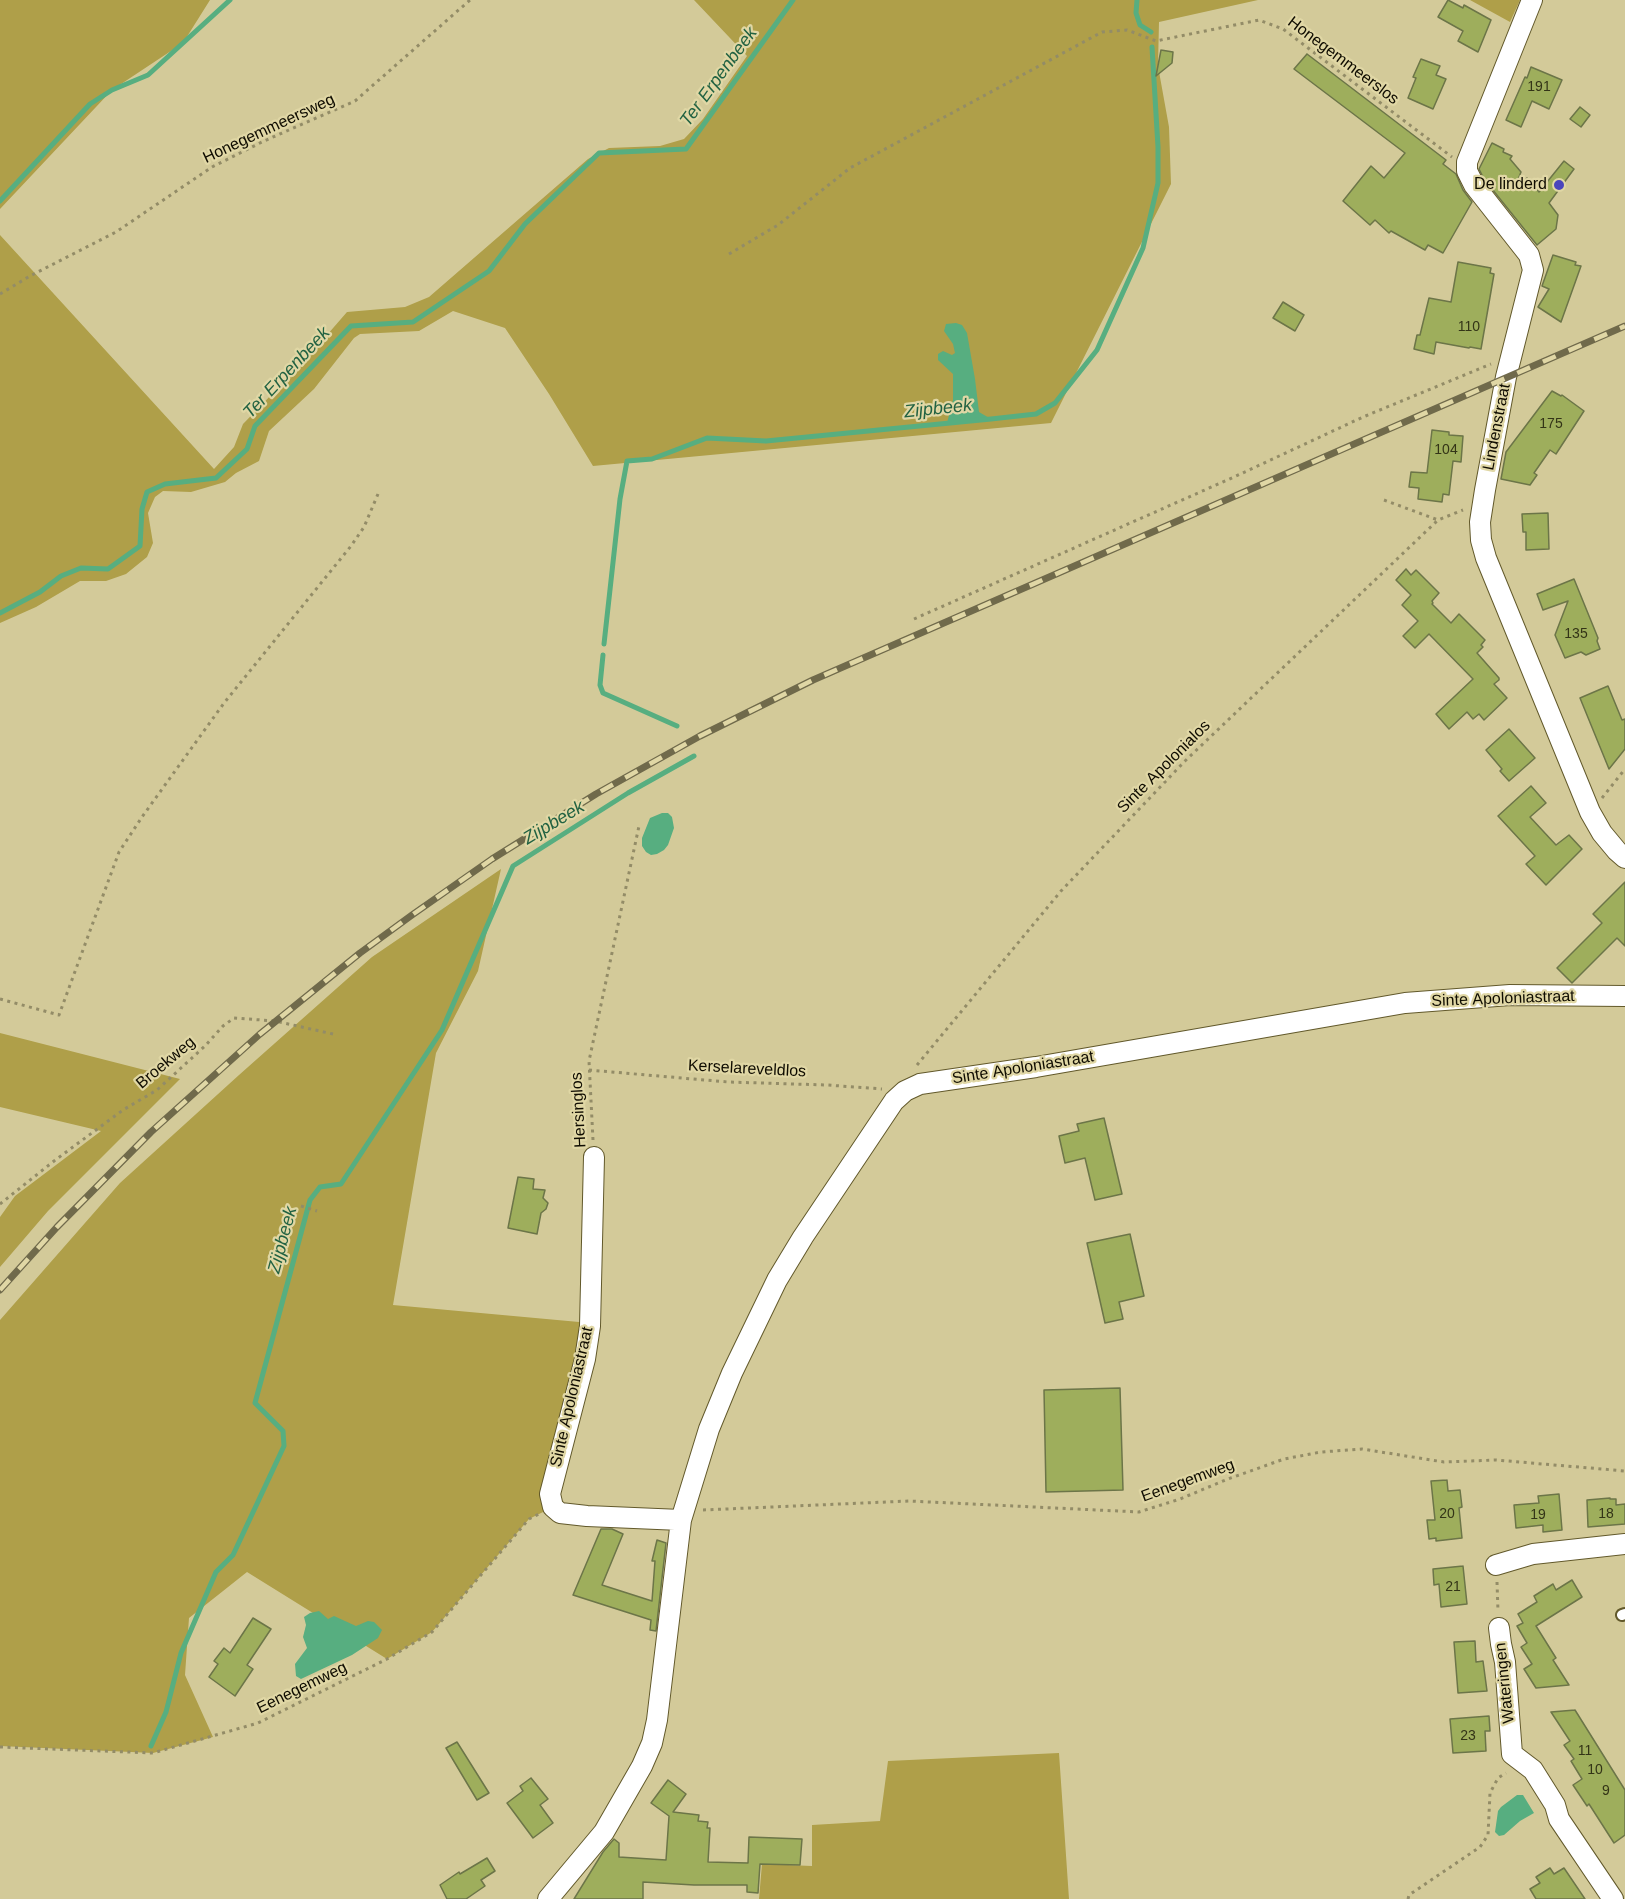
<!DOCTYPE html>
<html>
<head>
<meta charset="utf-8">
<style>
	body { margin:0 }
	canvas { display:block; background:#d3ca99 }
</style>
</head>
<body>
<canvas width="1625" height="1899"></canvas>
<script>
const c = document.querySelector('canvas').getContext('2d');
c.lineJoin = 'round';
function fillPath(path, color) {
  c.fillStyle = color;
  c.fill(path, 'evenodd');
}
function shape(rows) {
  const path = new Path2D();
  for (const r of rows) {
    path.moveTo(r[0], r[1]);
    for (let i = 2; i < r.length; i += 2) path.lineTo(r[i], r[i + 1]);
  }
  return path;
}
function strokePath(path, color, width, dash) {
  c.strokeStyle = color;
  c.lineWidth = width;
  c.lineCap = dash ? 'butt' : 'round';
  c.setLineDash(dash || []);
  c.stroke(path);
}
function label(font, color, halo, rows, align = 'center') {
  c.font = font + ' Helvetica,sans-serif';
  c.lineWidth = 4.5;
  c.setLineDash([]);
  c.textBaseline = 'middle';
  c.strokeStyle = halo;
  c.fillStyle = color;
  for (const [text, x, y, turn = 0] of rows) {
    c.save();
    c.translate(x, y);
    c.rotate((+turn || 0) * Math.PI / 180);
    c.textAlign = isNaN(turn) ? turn : align;
    if (halo) c.strokeText(text, 0, 0);
    c.fillText(text, 0, 0);
    c.restore();
  }
}
fillPath(shape([
	[0,0,210,0,183,43,112,90,0,209],
	[694,0,1258,0,1159,22,1158,66,1169,127,1171,184,1051,423,593,466,549,394,505,328,453,311,419,331,360,334,354,338,314,389,269,431,259,461,236,473,225,482,191,492,163,491,155,497,148,513,153,543,147,557,126,574,106,581,80,581,36,607,0,623,0,235,214,469,234,447,243,424,307,358,347,312,405,307,429,297,588,159,609,148,660,146,684,139,703,119,747,56],
	[1470,0,1520,0,1510,22],
	[501,869,478,971,436,1053,393,1305,590,1323,553,1507,529,1519,432,1632,387,1659,247,1572,189,1618,185,1675,213,1737,153,1753,0,1746,0,1320,120,1183,239,1075,372,957],
	[0,1033,180,1079,48,1211,0,1267,0,1217,15,1196,101,1131,0,1107],
	[1059,1753,1069,1899,759,1899,762,1864,812,1866,812,1825,880,1821,888,1761]
]), '#af9f49');
fillPath(shape([
	[956,323,962,325,967,333,975,379,979,412,991,419,947,423,953,400,953,374,938,360,938,354,943,351,952,355,955,353,953,344,944,331,946,324],
	[662,813,668,813,672,817,674,828,668,845,664,850,657,854,651,855,646,852,642,846,642,838,650,818],
	[319,1611,328,1619,334,1616,356,1626,368,1621,374,1622,382,1630,378,1638,352,1655,301,1679,296,1676,295,1664,307,1648,303,1637,306,1625,304,1617,310,1613],
	[1517,1795,1523,1795,1534,1813,1520,1821,1504,1835,1499,1836,1495,1832,1498,1811,1501,1807]
]), '#57ae80');
strokePath(shape([
	[1137,0,1136,13,1140,25,1151,32],
	[0,201,90,104,112,90,148,75,230,0],
	[0,613,40,592,61,576,81,568,108,569,140,546,142,509,147,492,165,484,216,478,247,449,255,426,351,326,413,322,489,271,525,224,599,153,686,149,793,0],
	[604,644,620,499,627,461,652,459,707,438,766,441,991,419,1036,414,1055,403,1097,350,1143,248,1158,183,1158,147,1152,47],
	[603,655,600,685,603,693,677,726],
	[151,1746,166,1712,181,1653,216,1572,233,1555,284,1446,283,1431,255,1403,310,1200,320,1187,341,1184,442,1030,513,866,628,793,694,756]
]), '#57ae80', 5);
const building = shape([
	[1448,0,1463,8,1464,5,1491,20,1478,52,1458,41,1463,31,1438,17,1448,0],
	[1161,50,1173,52,1172,63,1156,76,1161,50],
	[1307,54,1446,160,1443,164,1456,174,1463,190,1472,202,1443,253,1428,245,1425,250,1391,231,1389,233,1375,220,1370,225,1343,201,1371,166,1384,178,1405,153,1294,69,1307,54],
	[1421,59,1440,66,1436,75,1446,79,1433,109,1408,98,1416,78,1413,77,1421,59],
	[1531,67,1562,80,1549,109,1532,101,1521,127,1506,120,1525,77,1527,78,1531,67],
	[1580,107,1590,115,1581,127,1570,119,1580,107],
	[1492,143,1504,149,1503,152,1512,156,1510,159,1521,172,1517,182,1522,185,1527,178,1539,192,1564,161,1574,169,1549,203,1558,215,1556,229,1537,245,1484,179,1479,169,1492,143],
	[1553,255,1576,262,1575,265,1581,266,1561,322,1538,307,1549,289,1542,286,1553,255],
	[1458,262,1491,268,1490,273,1494,274,1481,349,1470,347,1469,348,1436,342,1434,354,1414,349,1417,335,1420,335,1429,298,1451,302,1458,262],
	[1283,302,1304,315,1295,331,1273,318,1283,302],
	[1552,391,1561,396,1562,395,1584,411,1556,454,1550,450,1534,473,1537,475,1530,485,1501,479,1506,452,1552,391],
	[1432,430,1449,432,1449,435,1463,436,1461,462,1453,461,1449,495,1443,494,1442,502,1418,499,1419,488,1409,487,1411,472,1427,473,1432,430],
	[1548,513,1549,549,1526,550,1526,532,1523,532,1522,514,1548,513],
	[1406,569,1411,575,1416,570,1439,593,1432,601,1433,603,1432,604,1451,623,1459,614,1485,640,1481,645,1483,647,1477,653,1499,678,1499,680,1494,684,1507,698,1484,720,1479,714,1473,719,1467,712,1449,729,1436,714,1473,679,1429,634,1415,648,1403,636,1418,621,1402,605,1411,595,1396,580,1406,569],
	[1574,579,1598,638,1597,641,1600,649,1586,655,1581,652,1565,658,1555,635,1568,601,1543,610,1537,594,1574,579],
	[1608,686,1622,720,1625,719,1625,749,1609,769,1580,698,1608,686],
	[1509,729,1535,758,1509,781,1500,771,1502,769,1486,750,1509,729],
	[1531,786,1546,803,1530,817,1556,845,1569,835,1582,849,1546,885,1526,864,1535,856,1498,816,1531,786],
	[1625,882,1625,946,1617,938,1572,983,1557,968,1602,923,1593,914,1625,882],
	[1104,1118,1122,1194,1095,1200,1085,1158,1065,1163,1059,1136,1079,1131,1077,1124,1104,1118],
	[518,1177,534,1179,533,1189,545,1190,543,1198,548,1203,546,1209,541,1213,537,1234,508,1228,518,1177],
	[1130,1234,1144,1296,1119,1302,1123,1319,1105,1323,1087,1243,1130,1234],
	[1120,1388,1123,1490,1046,1492,1044,1390,1120,1388],
	[1447,1480,1448,1491,1460,1490,1462,1507,1459,1508,1462,1538,1436,1541,1436,1538,1429,1539,1427,1520,1435,1520,1431,1481,1447,1480],
	[1559,1494,1562,1530,1543,1532,1543,1525,1516,1528,1514,1505,1539,1503,1538,1496,1559,1494],
	[1610,1498,1610,1499,1616,1499,1616,1505,1625,1504,1625,1524,1588,1527,1587,1500,1610,1498],
	[601,1529,612,1529,623,1534,602,1585,652,1601,655,1561,652,1561,657,1540,666,1543,656,1631,650,1630,651,1620,573,1595,601,1529],
	[1463,1566,1467,1604,1441,1607,1439,1584,1434,1585,1433,1569,1463,1566],
	[1572,1580,1582,1597,1536,1626,1556,1658,1553,1660,1569,1685,1536,1688,1524,1669,1532,1664,1521,1647,1527,1643,1517,1626,1523,1623,1518,1614,1537,1602,1534,1596,1553,1584,1556,1590,1572,1580],
	[253,1618,271,1629,247,1665,253,1669,235,1696,209,1677,218,1664,214,1661,224,1648,230,1653,253,1618],
	[1475,1641,1476,1662,1483,1661,1487,1691,1458,1693,1454,1642,1475,1641],
	[1575,1710,1625,1790,1625,1835,1614,1843,1589,1804,1587,1806,1573,1785,1582,1779,1571,1761,1574,1759,1564,1745,1570,1741,1551,1712,1575,1710],
	[1489,1716,1490,1731,1485,1731,1486,1751,1453,1753,1450,1719,1489,1716],
	[457,1742,489,1793,477,1800,446,1748,457,1742],
	[531,1778,548,1799,540,1805,553,1823,533,1838,507,1803,523,1791,520,1786,531,1778],
	[668,1780,686,1794,673,1812,699,1815,698,1821,708,1822,707,1828,710,1828,708,1862,748,1863,749,1837,802,1839,800,1865,760,1864,758,1893,747,1892,747,1885,694,1885,643,1882,643,1899,574,1899,603,1852,614,1839,619,1843,619,1857,666,1860,669,1816,651,1803,668,1780],
	[487,1858,495,1871,481,1880,485,1886,466,1899,447,1899,440,1885,459,1872,460,1874,487,1858],
	[1550,1868,1554,1874,1564,1868,1585,1899,1536,1899,1530,1889,1540,1883,1536,1877,1550,1868]
]);
fillPath(building, '#9eae5c');
strokePath(building, '#6c7548', 1.5);
const service = shape([
	[1622,1615,1625,1614]
]);
const minor = shape([
	[1532,0,1467,162,1467,171,1474,185,1529,255,1533,270,1506,377,1485,490,1480,522,1481,540,1486,558,1590,812,1602,833,1617,851,1625,858],
	[594,1157,590,1326,585,1359,550,1494,553,1507,560,1513,587,1516,681,1520],
	[1496,1565,1533,1554,1625,1544],
	[1499,1628,1501,1644,1505,1662,1512,1754,1533,1770,1555,1805,1559,1819,1613,1899],
	[548,1899,604,1832,642,1766,652,1743,657,1720,681,1520,709,1429,732,1373,777,1280,803,1237,894,1101,905,1091,920,1084,1036,1067,1405,1003,1510,995,1625,996]
]);
strokePath(service, '#62592b', 14);
strokePath(minor, '#62592b', 22);
strokePath(shape([
	[729,254,778,225,850,168,1102,32,1127,30,1156,41,1259,20,1283,29,1452,157],
	[0,294,30,276,116,232,212,167,264,141,355,101,470,0],
	[1384,500,1438,520],
	[914,619,1234,477,1363,417,1491,364],
	[1602,798,1625,769],
	[0,999,59,1015,119,852,142,817,224,703,351,546,364,527,378,494],
	[917,1065,1061,891,1185,761,1438,520,1463,510],
	[589,1070,728,1082,827,1085,882,1089],
	[593,1140,589,1061,639,826],
	[0,1204,54,1161,123,1110,157,1090,205,1046,223,1026,234,1018,275,1021,333,1034],
	[301,1206,317,1211],
	[703,1510,909,1501,1139,1512,1180,1499,1228,1479,1284,1459,1321,1452,1362,1449,1444,1462,1496,1460,1625,1471],
	[1497,1582,1498,1611],
	[0,1747,153,1753,258,1723,387,1659,432,1632,529,1519,539,1514],
	[1408,1899,1409,1895,1480,1847,1488,1835,1490,1793,1498,1778,1506,1773]
]), '#938c67', 3, [3, 4.5]);
strokePath(service, '#fff', 10);
strokePath(minor, '#fff', 20);
const rail = shape([
	[0,1290,57,1227,151,1132,260,1034,360,953,412,915,492,859,596,794,700,736,813,680,1625,326]
]);
strokePath(rail, '#706a4b', 7);
strokePath(rail, '#e0d7a5', 4.5, [14]);
for (const [x, y, r, color] of [
	[1559,185,6,"#4a45bc"]
]) {
  const dot = new Path2D();
  dot.arc(x, y, r, 0, 2 * Math.PI);
  c.fillStyle = color;
  c.fill(dot);
  strokePath(dot, '#e0d7a5', 2);
}
label('14px', '#333417', null, [
	["191",1539,87],
	["110",1469,327],
	["175",1551,424],
	["104",1446,450],
	["135",1576,634],
	["20",1447,1514],
	["18",1606,1514],
	["19",1538,1515],
	["21",1453,1587],
	["23",1468,1736],
	["11",1585,1751],
	["10",1595,1770],
	["9",1606,1791]
]);
label('16px', '#0f0c00', '#e0d7a5', [
	["Honegemmeerslos",1343,61,37],
	["Honegemmeersweg",269,129,-25],
	["Lindenstraat",1497,427,-79],
	["Sinte Apolonialos",1164,767,-45],
	["Sinte Apoloniastraat",1503,999,-2],
	["Broekweg",166,1063,-40],
	["Sinte Apoloniastraat",1023,1068,-9],
	["Kerselareveldlos",747,1069,3],
	["Hersinglos",579,1110,-93],
	["Sinte Apoloniastraat",572,1397,-77],
	["Eenegemweg",1188,1481,-20],
	["Wateringen",1505,1683,-96],
	["Eenegemweg",302,1688,-26]
]);
label('16px', '#0f0c00', '#e0d7a5', [
	["De linderd",1547,185]
], 'right');
label('italic 18px', '#226242', '#e0d7a5', [
	["Ter Erpenbeek",719,77,-54],
	["Ter Erpenbeek",287,373,-47],
	["Zijpbeek",938,409,-6],
	["Zijpbeek",554,823,-31],
	["Zijpbeek",283,1240,-75]
]);
</script>
</body>
</html>
